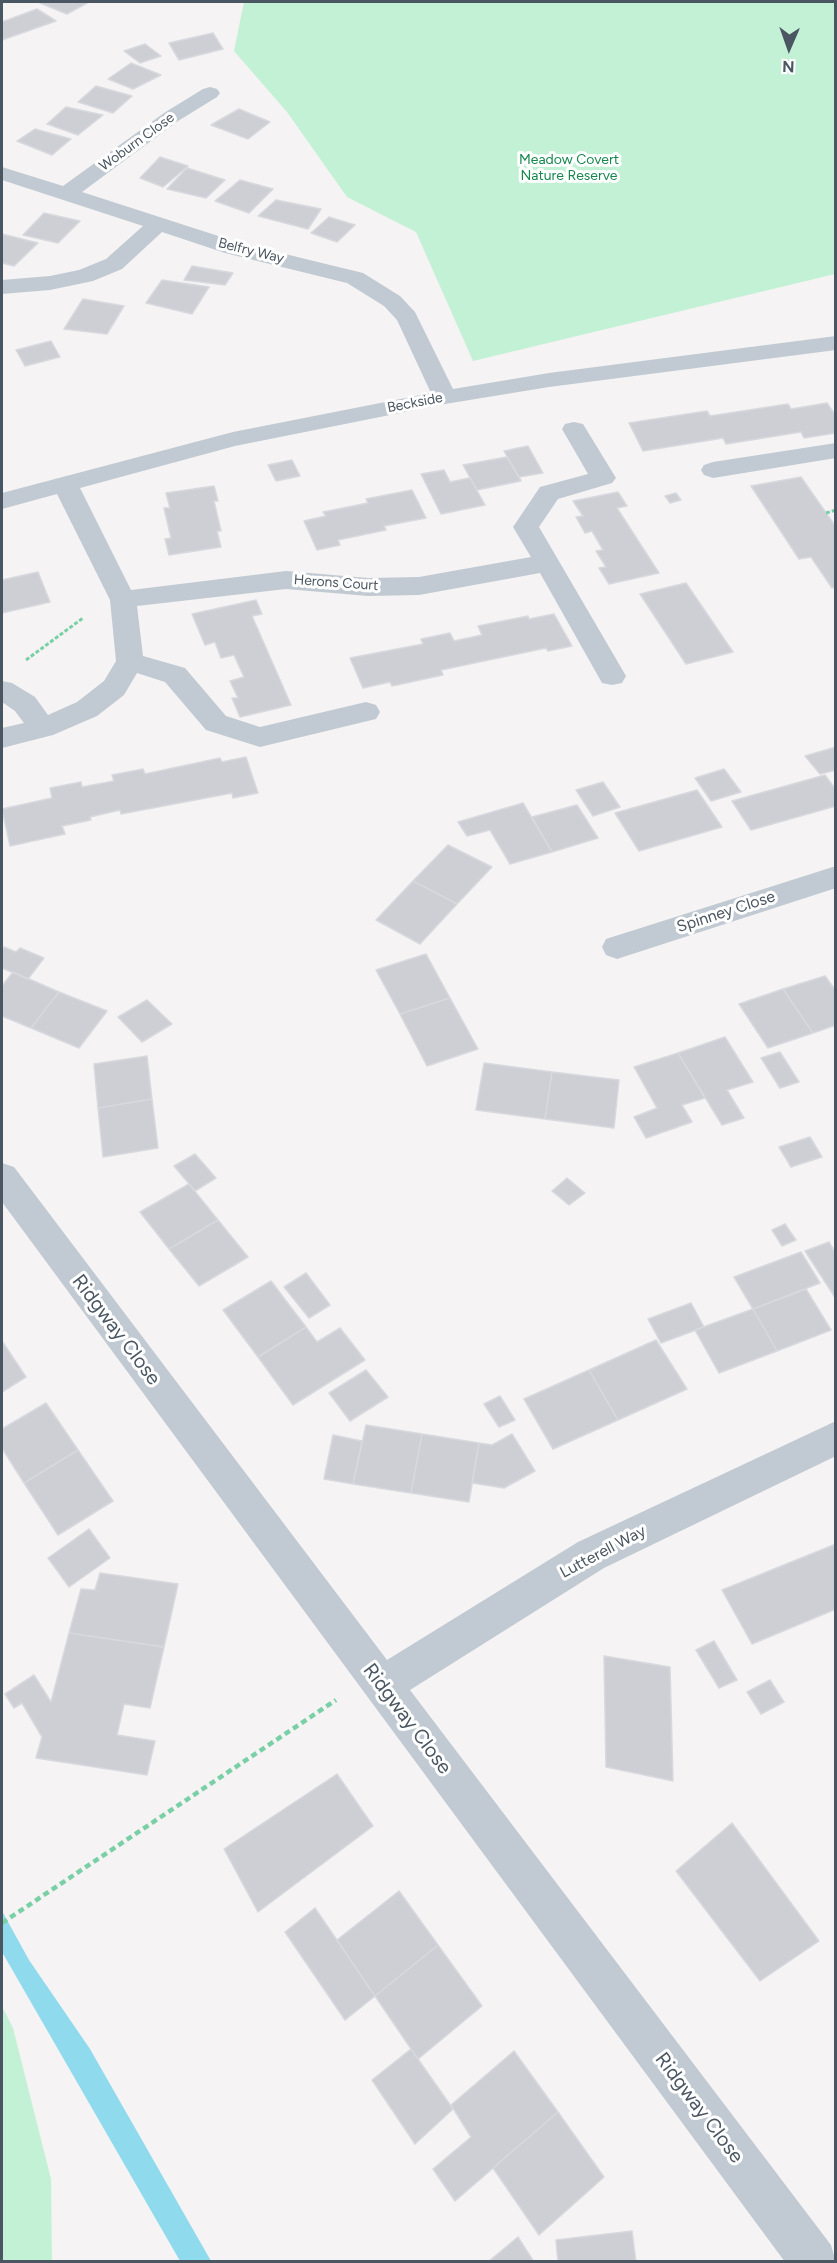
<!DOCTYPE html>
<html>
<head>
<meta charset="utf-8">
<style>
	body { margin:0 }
	#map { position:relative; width:837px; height:2263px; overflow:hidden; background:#f5f3f3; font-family:Figtree,sans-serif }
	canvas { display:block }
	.frame { position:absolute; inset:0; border:3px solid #4a5661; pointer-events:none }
	.north { position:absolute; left:759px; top:18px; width:60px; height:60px; -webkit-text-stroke:4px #fff; paint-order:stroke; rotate:182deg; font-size:16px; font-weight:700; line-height:24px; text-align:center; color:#4a5661 }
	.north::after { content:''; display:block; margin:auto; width:21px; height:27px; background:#4a5661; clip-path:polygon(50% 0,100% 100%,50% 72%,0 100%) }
</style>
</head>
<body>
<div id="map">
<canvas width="837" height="2263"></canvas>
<div class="frame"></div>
<div class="north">N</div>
</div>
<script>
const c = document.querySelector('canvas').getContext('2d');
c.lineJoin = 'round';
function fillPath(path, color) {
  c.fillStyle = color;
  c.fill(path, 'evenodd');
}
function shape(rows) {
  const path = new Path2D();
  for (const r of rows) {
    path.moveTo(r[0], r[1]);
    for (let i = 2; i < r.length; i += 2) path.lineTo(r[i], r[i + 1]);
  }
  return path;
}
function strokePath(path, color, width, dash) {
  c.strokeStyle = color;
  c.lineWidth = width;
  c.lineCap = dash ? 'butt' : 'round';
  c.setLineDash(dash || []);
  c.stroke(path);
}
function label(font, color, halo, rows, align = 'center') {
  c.font = font + ' Figtree,sans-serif';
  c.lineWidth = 6;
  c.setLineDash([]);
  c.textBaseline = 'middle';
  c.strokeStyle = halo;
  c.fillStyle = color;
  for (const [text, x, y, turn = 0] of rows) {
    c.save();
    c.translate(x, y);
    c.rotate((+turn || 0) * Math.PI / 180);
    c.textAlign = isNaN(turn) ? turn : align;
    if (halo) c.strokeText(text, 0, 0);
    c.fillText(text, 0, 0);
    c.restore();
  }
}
fillPath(shape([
	[244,2,835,2,835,274,473,361,416,232,347,197,287,112,234,51],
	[2,2006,13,2028,51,2179,52,2261,2,2261]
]), '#c3f1d5');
fillPath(shape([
	[2,1911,29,1960,90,2049,211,2261,180,2261,2,1952]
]), '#90daee');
const building = shape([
	[42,2,89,2,67,14,40,3,42,2],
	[37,9,56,21,2,40,2,22,37,9],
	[213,33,223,49,179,60,169,43,213,33],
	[145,44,161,56,140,63,124,51,145,44],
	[131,63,161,75,133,89,108,79,131,63],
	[96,86,132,96,113,113,78,102,96,86],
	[66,107,103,115,78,135,47,124,66,107],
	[239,109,270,122,248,139,211,125,239,109],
	[35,129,71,139,52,155,17,141,35,129],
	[160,157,188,166,163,187,140,178,160,157],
	[187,168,225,180,206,198,167,189,187,168],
	[240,180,273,189,249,213,215,201,240,180],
	[276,200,321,209,308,229,258,216,276,200],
	[44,213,80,221,58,243,23,235,44,213],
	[329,217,355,225,337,242,311,233,329,217],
	[2,234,38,243,14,266,2,263,2,234],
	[192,266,233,273,225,285,184,280,192,266],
	[162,280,209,287,192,314,146,303,162,280],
	[83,299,124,306,107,334,64,329,83,299],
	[51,341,60,357,25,366,16,350,51,341],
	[827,403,836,416,836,433,804,438,801,432,726,444,723,438,643,451,629,423,707,411,710,416,788,404,791,409,827,403],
	[528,446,543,473,519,477,504,451,528,446],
	[507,457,521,481,477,490,463,465,507,457],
	[292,460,300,476,276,481,268,465,292,460],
	[444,470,450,482,470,478,485,505,441,514,421,474,444,470],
	[801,477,836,527,836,587,832,588,811,557,799,559,751,486,801,477],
	[214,486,218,501,214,501,221,531,217,531,221,547,169,555,165,539,171,538,164,508,170,508,166,493,214,486],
	[412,490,426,518,384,526,386,530,338,540,340,545,317,550,304,521,326,516,323,512,368,503,366,499,412,490],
	[618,492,627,506,617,508,659,573,609,584,599,568,606,567,596,551,603,550,592,531,585,533,576,517,583,516,573,501,618,492],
	[676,493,681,500,670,503,665,496,676,493],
	[38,572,50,602,2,613,2,580,38,572],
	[686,583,733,652,686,664,640,594,686,583],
	[256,600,262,614,252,616,291,705,240,717,232,698,238,698,230,681,244,677,234,655,221,658,215,642,205,645,192,614,256,600],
	[554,614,572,646,548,651,546,648,441,670,443,675,392,686,390,682,363,688,350,658,423,644,421,639,450,633,454,641,482,635,478,626,528,616,529,619,554,614],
	[836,747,836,770,820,774,805,756,836,747],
	[246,757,258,793,233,798,232,793,121,814,120,810,90,817,91,820,62,826,65,834,10,846,2,809,52,798,50,788,81,782,82,787,114,781,112,775,143,769,145,774,220,758,222,762,246,757],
	[724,769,741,792,711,801,695,778,724,769],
	[825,775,836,790,836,806,751,830,732,801,825,775],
	[603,782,620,807,593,816,576,790,603,782],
	[697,790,722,827,639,851,615,813,697,790],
	[523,803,552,852,510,864,490,830,467,836,458,822,523,803],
	[577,805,598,838,552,852,532,817,577,805],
	[448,845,492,867,457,904,413,881,448,845],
	[413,881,457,904,420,944,376,920,413,881],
	[4,947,16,952,20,948,44,958,28,979,2,968,2,951,4,947],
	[426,954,450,998,400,1014,376,970,426,954],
	[13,972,59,992,31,1028,2,1016,2,986,13,972],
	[825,976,836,991,836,1025,813,1033,783,989,825,976],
	[783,989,813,1033,768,1048,739,1004,783,989],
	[59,992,107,1011,79,1048,31,1028,59,992],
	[450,998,478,1049,427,1066,400,1014,450,998],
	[147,1000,172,1024,142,1042,118,1017,147,1000],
	[725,1037,753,1082,727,1090,744,1118,722,1125,678,1053,725,1037],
	[780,1052,799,1082,780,1088,761,1058,780,1052],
	[678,1053,705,1098,682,1105,692,1122,646,1138,634,1117,657,1108,634,1067,678,1053],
	[147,1056,152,1099,98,1108,94,1064,147,1056],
	[484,1063,552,1072,545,1119,476,1110,484,1063],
	[552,1072,619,1080,614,1128,545,1119,552,1072],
	[152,1099,158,1148,103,1157,98,1108,152,1099],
	[810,1137,822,1157,791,1167,779,1147,810,1137],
	[195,1154,216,1178,195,1191,174,1166,195,1154],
	[567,1178,585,1193,569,1205,552,1191,567,1178],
	[189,1184,218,1220,169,1249,140,1212,189,1184],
	[218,1220,248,1257,199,1286,169,1249,218,1220],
	[785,1224,796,1240,782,1246,772,1230,785,1224],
	[829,1242,836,1254,836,1299,805,1251,829,1242],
	[801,1252,820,1283,753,1309,734,1277,801,1252],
	[306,1273,330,1305,309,1318,284,1287,306,1273],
	[271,1281,306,1327,258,1357,223,1310,271,1281],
	[806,1289,831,1330,777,1351,753,1309,806,1289],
	[691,1303,704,1327,661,1343,648,1319,691,1303],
	[753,1309,777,1351,719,1373,695,1330,753,1309],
	[306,1327,317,1342,340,1328,365,1360,293,1405,258,1357,306,1327],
	[656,1340,687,1389,618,1420,589,1370,656,1340],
	[2,1341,26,1377,2,1392,2,1341],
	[366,1370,388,1397,350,1421,329,1393,366,1370],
	[589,1370,618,1420,553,1449,524,1399,589,1370],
	[500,1396,515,1420,499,1427,484,1404,500,1396],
	[46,1403,78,1450,24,1483,2,1448,2,1429,46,1403],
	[366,1425,422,1434,411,1493,353,1484,366,1425],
	[422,1434,479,1443,469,1502,411,1493,422,1434],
	[512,1434,535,1471,504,1488,472,1483,479,1443,492,1445,512,1434],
	[333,1435,362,1441,353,1484,324,1479,333,1435],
	[78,1450,113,1501,58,1535,24,1483,78,1450],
	[89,1529,110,1558,69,1587,48,1558,89,1529],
	[836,1544,836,1609,752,1644,722,1590,836,1544],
	[100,1573,178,1584,164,1647,69,1633,81,1589,95,1590,100,1573],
	[69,1633,164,1647,150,1708,124,1704,117,1735,155,1741,147,1775,36,1758,42,1737,22,1703,14,1708,5,1694,34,1675,51,1702,69,1633],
	[714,1641,737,1680,719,1688,696,1650,714,1641],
	[604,1656,670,1667,673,1781,606,1767,604,1656],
	[770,1680,784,1702,761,1714,747,1692,770,1680],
	[337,1774,373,1826,258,1912,224,1849,337,1774],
	[732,1823,819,1941,760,1981,676,1871,732,1823],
	[399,1891,438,1945,375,1996,337,1940,399,1891],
	[315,1908,375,1996,345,2020,285,1932,315,1908],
	[438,1945,482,2006,418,2059,375,1996,438,1945],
	[411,2049,453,2109,415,2144,372,2080,411,2049],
	[514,2051,558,2112,455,2201,433,2169,471,2137,451,2105,514,2051],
	[558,2112,604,2177,539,2235,493,2168,558,2112],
	[632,2231,636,2262,558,2262,556,2240,632,2231],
	[518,2237,534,2262,488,2262,518,2237]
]);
fillPath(building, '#cdcfd5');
strokePath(building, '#d7d9de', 1.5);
strokePath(shape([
	[826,513,836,510],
	[26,660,83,618]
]), '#7ad0a6', 3, [4, 2]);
strokePath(shape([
	[2,1923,336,1700]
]), '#7ad0a6', 4.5, [6, 4]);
fillPath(shape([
	[210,87,217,89,220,93,217,97,178,121,82,192,240,243,363,273,400,296,415,312,453,389,549,373,836,336,836,350,549,387,445,404,235,446,80,488,131,590,286,571,368,578,419,577,531,557,513,527,540,487,588,474,562,429,565,424,574,422,583,424,616,478,612,483,558,499,539,527,626,676,622,683,612,685,602,683,540,573,419,595,368,596,286,589,137,606,143,656,185,668,226,716,260,727,366,702,376,705,380,712,376,719,260,747,206,730,165,682,137,673,124,695,97,716,53,735,2,748,2,728,24,723,15,711,2,702,2,681,12,683,35,697,48,715,77,702,104,681,116,661,110,600,57,494,2,509,2,493,233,432,431,393,397,320,384,306,347,283,225,253,162,232,122,269,93,281,50,290,2,294,2,280,50,276,79,270,106,259,143,226,2,180,2,167,63,186,164,113,203,89,210,87],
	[836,443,836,458,713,478,704,475,701,470,704,465,713,462,836,443],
	[836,866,836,888,617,959,606,955,602,947,606,939,836,866],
	[2,1163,14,1167,387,1660,578,1542,836,1421,836,1456,604,1568,410,1690,831,2245,836,2262,785,2262,2,1202,2,1163]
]), '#c1cad2');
label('14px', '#4a5661', '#fff', [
	["Woburn Close",137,142,-36],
	["Belfry Way",251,251,14],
	["Beckside",415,403,-11],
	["Herons Court",336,583,4]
]);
label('14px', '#17864f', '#fff', [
	["Meadow Covert",569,160],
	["Nature Reserve",569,176]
]);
label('16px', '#4a5661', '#fff', [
	["Spinney Close",726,912,-18],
	["Lutterell Way",603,1552,-28]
]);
label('20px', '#4a5661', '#fff', [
	["Ridgway Close",116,1330,53],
	["Ridgway Close",407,1719,53],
	["Ridgway Close",699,2108,53]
]);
</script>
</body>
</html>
